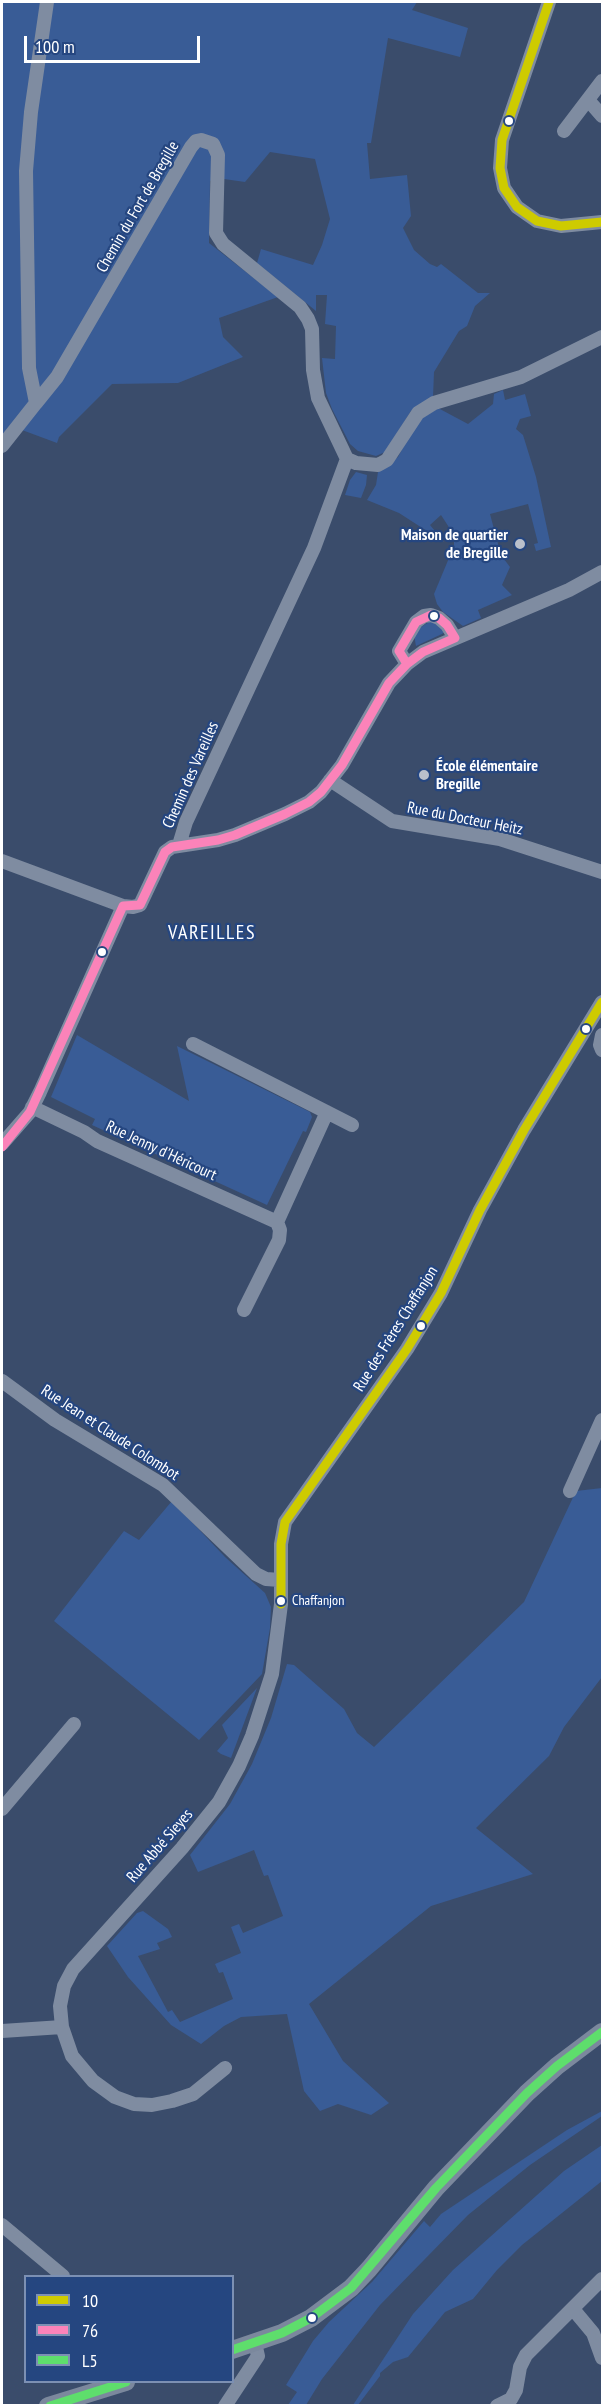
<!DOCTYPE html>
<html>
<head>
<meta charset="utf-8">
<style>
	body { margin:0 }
	#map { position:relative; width:604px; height:2407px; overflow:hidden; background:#3a4c6b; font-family:"PT Sans Narrow",sans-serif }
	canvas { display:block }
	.frame { position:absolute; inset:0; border:3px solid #fff; pointer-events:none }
	.legend { position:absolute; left:24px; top:2275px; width:210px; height:108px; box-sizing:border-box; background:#254680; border:2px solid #7c90b3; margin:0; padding:8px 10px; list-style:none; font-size:18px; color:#fff }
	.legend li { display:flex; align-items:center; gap:12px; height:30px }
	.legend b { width:30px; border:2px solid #7c90b3 }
	.scale { position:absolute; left:24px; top:36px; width:176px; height:27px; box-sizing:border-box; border:3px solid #fff; border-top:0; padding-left:8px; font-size:18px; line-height:21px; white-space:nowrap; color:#fff; -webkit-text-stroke:4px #254680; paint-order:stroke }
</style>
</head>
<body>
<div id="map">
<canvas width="604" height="2407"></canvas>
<div class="frame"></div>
<ul class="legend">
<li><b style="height:8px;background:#cecb00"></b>10</li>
<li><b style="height:8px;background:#fb83b9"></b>76</li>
<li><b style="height:8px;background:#5ede6c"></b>L5</li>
</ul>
<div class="scale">100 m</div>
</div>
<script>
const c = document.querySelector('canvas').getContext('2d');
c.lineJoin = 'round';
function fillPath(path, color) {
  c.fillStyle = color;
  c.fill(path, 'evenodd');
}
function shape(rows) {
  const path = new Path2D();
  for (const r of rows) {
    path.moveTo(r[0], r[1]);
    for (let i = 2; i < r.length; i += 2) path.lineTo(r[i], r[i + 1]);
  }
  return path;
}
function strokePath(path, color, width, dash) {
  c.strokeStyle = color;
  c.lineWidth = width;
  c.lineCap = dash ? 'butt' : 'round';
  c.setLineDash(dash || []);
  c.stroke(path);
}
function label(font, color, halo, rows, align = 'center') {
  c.font = font + ' "PT Sans Narrow",sans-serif';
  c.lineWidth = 4.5;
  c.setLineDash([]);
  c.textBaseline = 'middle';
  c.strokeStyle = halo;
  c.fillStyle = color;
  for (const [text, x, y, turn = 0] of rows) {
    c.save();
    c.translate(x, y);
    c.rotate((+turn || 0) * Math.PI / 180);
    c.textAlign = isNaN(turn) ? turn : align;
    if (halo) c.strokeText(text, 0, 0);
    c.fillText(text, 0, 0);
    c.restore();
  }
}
fillPath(shape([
	[2,2,417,2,412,10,468,28,460,57,388,38,371,143,367,143,370,179,407,175,411,216,403,228,414,250,430,264,437,267,441,264,478,293,490,293,475,306,467,326,459,331,434,372,433,397,411,411,385,452,376,456,358,451,350,444,332,409,326,393,322,358,335,359,336,326,325,324,327,295,316,295,316,311,257,263,261,249,313,265,322,245,330,219,315,159,270,152,245,182,224,179,210,181,209,243,278,297,219,318,223,337,243,357,178,383,112,384,59,437,57,443,22,430,2,443],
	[503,390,505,400,525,394,531,416,520,419,516,429,523,435,536,477,551,547,536,551,534,544,538,543,528,504,490,514,501,555,510,567,502,585,512,595,478,610,481,618,463,626,443,612,437,604,434,594,454,546,454,535,441,515,430,525,444,542,399,513,367,500,376,485,378,472,398,457,417,421,438,408,468,424,493,404,494,394],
	[356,472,367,475,366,485,361,498,345,495,350,480],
	[429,622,434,622,445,631,442,634,416,646,414,635,421,627],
	[77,1035,189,1101,177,1046,310,1112,312,1117,306,1132,303,1131,267,1205,92,1125,95,1119,51,1097],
	[602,1488,602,1677,564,1727,549,1756,476,1828,533,1874,431,1906,309,2004,343,2061,389,2103,371,2115,338,2104,320,2111,304,2091,287,2014,241,2017,224,2026,201,2044,171,2025,128,1977,107,1946,137,1913,143,1911,168,1929,172,1937,157,1943,160,1949,138,1956,168,2012,172,2010,180,2022,233,1999,223,1972,219,1973,215,1964,241,1953,231,1927,239,1924,243,1933,283,1916,268,1875,264,1876,254,1850,198,1872,190,1855,230,1804,252,1764,271,1718,287,1664,294,1665,344,1709,357,1733,374,1747,524,1602,576,1491],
	[172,1501,225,1557,265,1593,271,1607,270,1628,262,1674,199,1740,54,1621,124,1531,139,1540],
	[257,1688,231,1758,221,1754,217,1751,228,1738,222,1725],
	[602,2111,602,2116,530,2165,468,2215,380,2305,322,2379,306,2405,288,2405,297,2392,286,2385,313,2341,329,2322,372,2282,424,2221,430,2227,441,2214,567,2130],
	[602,2145,602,2181,522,2245,497,2270,473,2299,445,2312,408,2357,393,2362,380,2373,380,2376,358,2405,353,2405,413,2314,453,2270,564,2171]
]), '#395c96');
strokePath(shape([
	[47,2,31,112,26,171,29,368,36,403,57,377,191,147,196,141,201,140,213,144,218,155,216,233,223,244,300,307,308,319,312,329,313,370,318,398,347,459,356,463,378,465,387,460,418,413,434,403,521,377,602,337],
	[549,2,502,140,500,168,504,188,517,207,537,221,561,226,602,222],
	[589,101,602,116],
	[564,131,602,81],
	[2,446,36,403],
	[407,664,399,651,416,622,424,616,431,615,439,618,447,625,455,638],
	[330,780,392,821,500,839,602,872],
	[179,845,186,822,314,548,347,459],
	[2,861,123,906,133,907,140,905,165,852,172,847,218,840,235,835,285,814,309,802,321,792,342,765,389,683,407,664,423,652,569,590,602,572],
	[602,1035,600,1045,602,1050],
	[193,1044,352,1125],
	[32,1107,84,1132,97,1141,277,1222],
	[2,1144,30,1112,40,1092,123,906],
	[244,1310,279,1240,280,1230,277,1222,327,1112],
	[2,1381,55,1420,163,1485,256,1574,266,1579,280,1580],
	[570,1491,602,1420],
	[2,1809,74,1724],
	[2,2031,62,2027],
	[225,2068,193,2094,172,2101,152,2105,134,2104,115,2097,93,2081,72,2056,62,2027,60,2006,64,1986,73,1969,182,1848,219,1802,239,1766,252,1736,272,1674,281,1604,281,1544,285,1522,407,1349,441,1293,480,1210,524,1130,602,1002],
	[2,2225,63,2276],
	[573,2309,593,2333,602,2358],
	[225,2406,258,2356,255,2343],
	[497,2406,511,2399,516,2390,520,2367,526,2355,602,2279]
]), '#7f8ca1', 14);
strokePath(shape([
	[232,2350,282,2333,311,2318,351,2288,369,2269,436,2188,527,2093,557,2066,602,2032],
	[48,2406,126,2382]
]), '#7b889d', 18);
strokePath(shape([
	[549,2,502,140,500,168,504,188,517,207,537,221,561,226,602,222],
	[281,1604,281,1544,285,1522,407,1349,441,1293,480,1210,524,1130,602,1002]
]), '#cecb00', 9);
strokePath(shape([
	[431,615,439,618,447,625,455,638,423,652,407,664,399,651,416,622,431,615],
	[123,906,140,905,165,852,172,847,218,840,235,835,285,814,309,802,321,792,342,765,389,683,407,664],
	[2,1147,30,1112,123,906]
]), '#fb83b9', 9);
strokePath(shape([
	[232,2350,282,2333,311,2318,351,2288,436,2188,527,2093,557,2066,602,2032],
	[50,2406,126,2382]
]), '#5ede6c', 9);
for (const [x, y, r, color] of [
	[509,121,5,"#fff"],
	[520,544,6,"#bac0cb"],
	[434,616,5,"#fff"],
	[424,775,6,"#bac0cb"],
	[102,952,5,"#fff"],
	[586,1029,5,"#fff"],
	[421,1326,5,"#fff"],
	[281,1601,5,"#fff"],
	[312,2318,5,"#fff"]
]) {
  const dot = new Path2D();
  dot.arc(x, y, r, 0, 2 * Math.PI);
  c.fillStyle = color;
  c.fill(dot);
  strokePath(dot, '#254680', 2);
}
label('14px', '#fff', '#254680', [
	["Chaffanjon",292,1601]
], 'left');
label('16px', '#fff', '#254680', [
	["Chemin du Fort de Bregille",138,207,-60],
	["Chemin des Vareilles",191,775,-66],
	["Rue du Docteur Heitz",465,819,11],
	["Rue Jenny d'Héricourt",161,1151,25],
	["Rue des Frères Chaffanjon",396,1329,-58],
	["Rue Jean et Claude Colombot",110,1433,33],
	["Rue Abbé Sieyes",160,1846,-49]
]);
label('bold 16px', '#fff', '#254680', [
	["Maison de quartier",508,535],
	["de Bregille",508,553],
	["École élémentaire",436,766,"left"],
	["Bregille",436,784,"left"]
], 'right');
c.letterSpacing = '1.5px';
label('20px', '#fff', '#254680', [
	["VAREILLES",212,933]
]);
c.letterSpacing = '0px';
</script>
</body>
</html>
